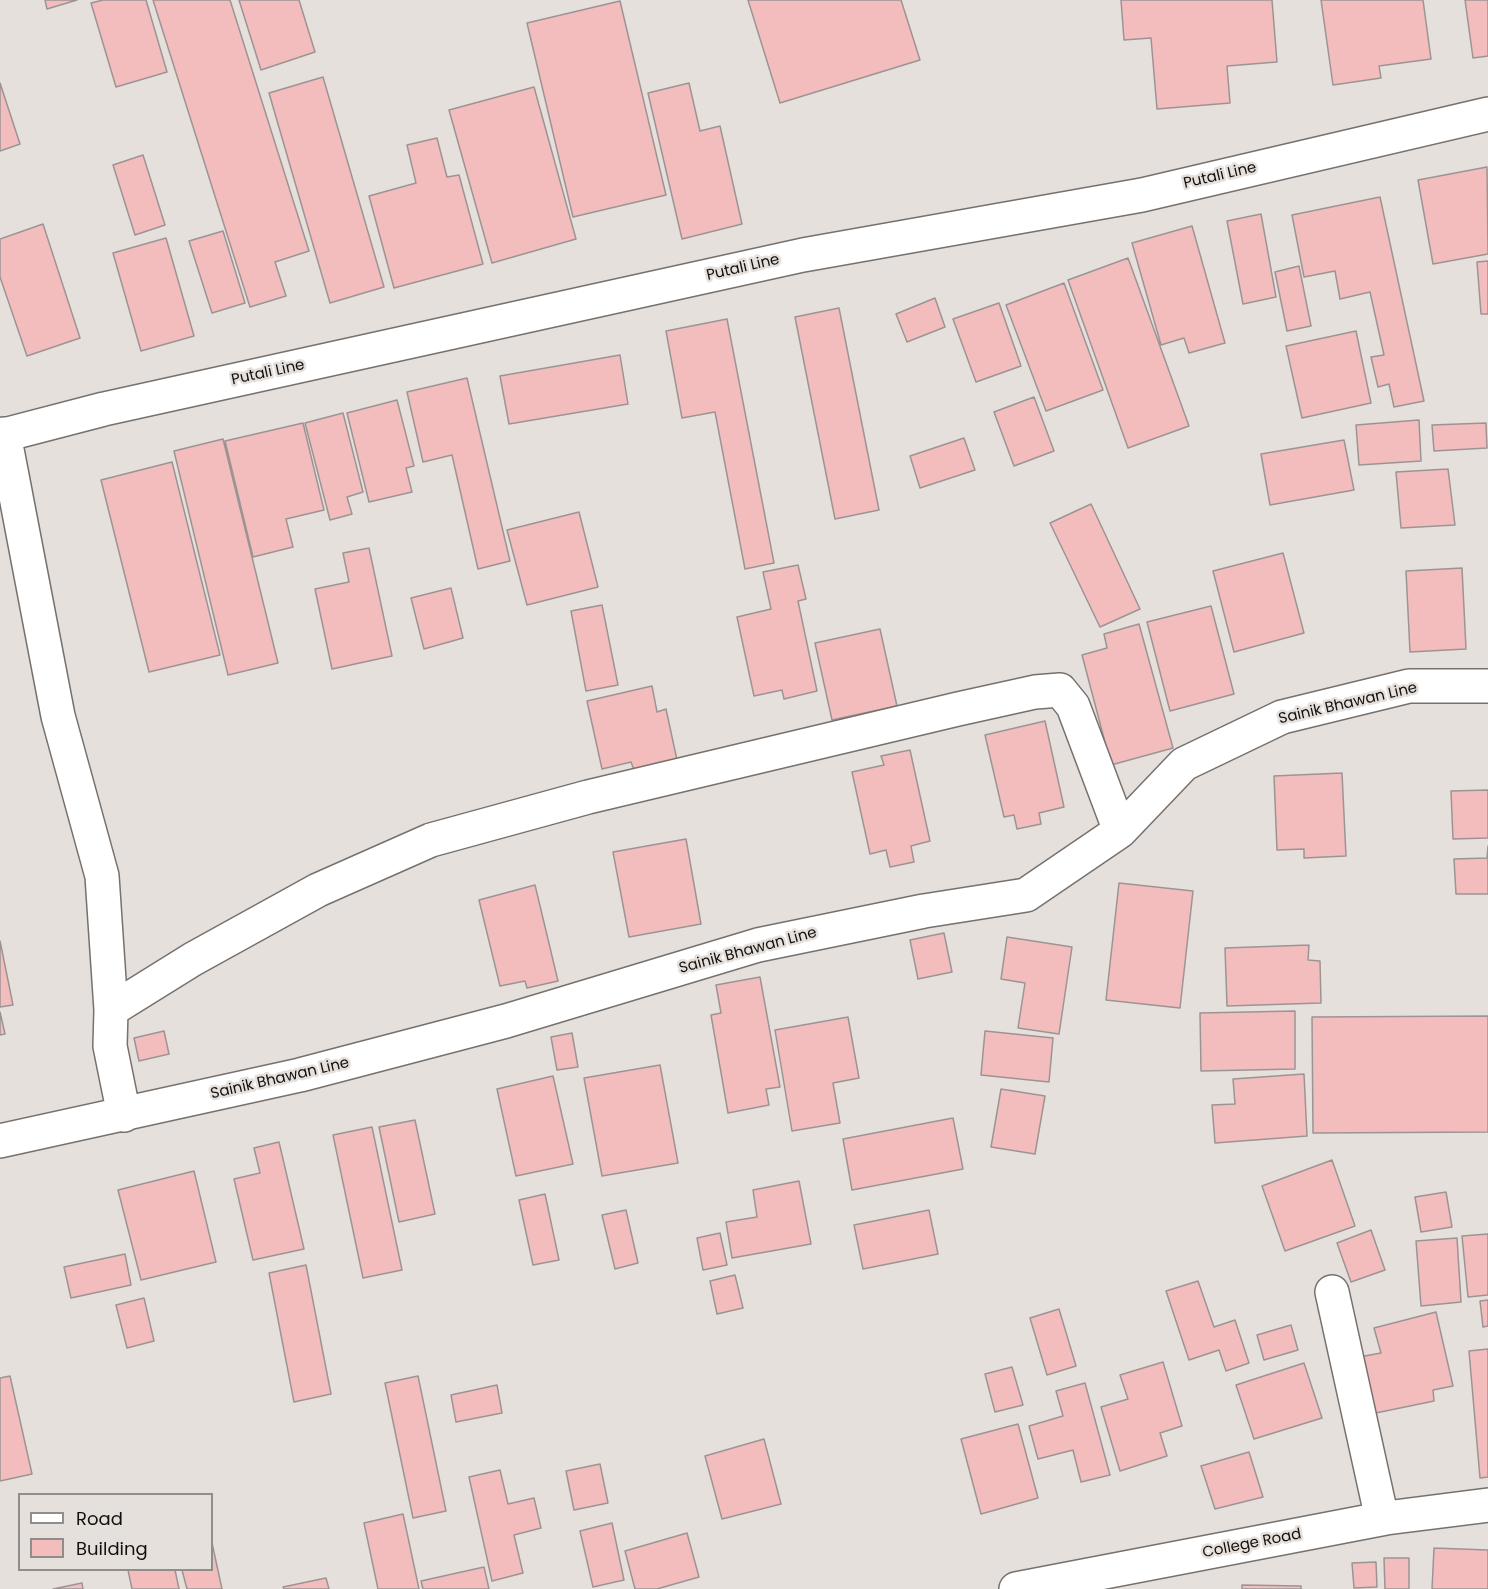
<!DOCTYPE html>
<html>
<head>
<meta charset="utf-8">
<style>
	body { margin:0 }
	#map { position:relative; width:1488px; height:1589px; overflow:hidden; background:#e6e0dc; font-family:Poppins,sans-serif }
	canvas { display:block }
	.legend { position:absolute; left:18px; top:1493px; width:195px; height:78px; box-sizing:border-box; background:#e6e0dc; border:2px solid #918d8a; margin:0; padding:8px 10px; list-style:none; font-size:18px; color:#12100e }
	.legend li { display:flex; align-items:center; gap:12px; height:30px }
	.legend b { width:30px; border:2px solid #918d8a }
</style>
</head>
<body>
<div id="map">
<canvas width="1488" height="1589"></canvas>
<ul class="legend">
<li><b style="height:8px;background:#fff"></b>Road</li>
<li><b style="height:16px;background:#f4bdbd"></b>Building</li>
</ul>
</div>
<script>
const c = document.querySelector('canvas').getContext('2d');
c.lineJoin = 'round';
function fillPath(path, color) {
  c.fillStyle = color;
  c.fill(path, 'evenodd');
}
function shape(rows) {
  const path = new Path2D();
  for (const r of rows) {
    path.moveTo(r[0], r[1]);
    for (let i = 2; i < r.length; i += 2) path.lineTo(r[i], r[i + 1]);
  }
  return path;
}
function strokePath(path, color, width, dash) {
  c.strokeStyle = color;
  c.lineWidth = width;
  c.lineCap = dash ? 'butt' : 'round';
  c.setLineDash(dash || []);
  c.stroke(path);
}
function label(font, color, halo, rows, align = 'center') {
  c.font = font + ' Poppins,sans-serif';
  c.lineWidth = 5;
  c.setLineDash([]);
  c.textBaseline = 'middle';
  c.strokeStyle = halo;
  c.fillStyle = color;
  for (const [text, x, y, turn = 0] of rows) {
    c.save();
    c.translate(x, y);
    c.rotate((+turn || 0) * Math.PI / 180);
    c.textAlign = isNaN(turn) ? turn : align;
    if (halo) c.strokeText(text, 0, 0);
    c.fillText(text, 0, 0);
    c.restore();
  }
}
const building = shape([
	[45,0,77,0,47,9,45,0],
	[103,0,146,0,167,72,116,87,91,3,103,0],
	[153,0,230,0,309,251,275,262,286,296,250,307,153,0],
	[239,0,299,0,315,52,261,70,239,0],
	[748,0,901,0,920,60,780,103,748,0],
	[1121,0,1272,0,1277,62,1227,66,1230,103,1157,109,1151,38,1124,40,1121,0],
	[1321,0,1423,0,1431,59,1379,66,1381,78,1333,85,1321,0],
	[1465,0,1488,0,1488,56,1473,58,1465,0],
	[620,1,666,195,573,217,527,23,620,1],
	[323,77,384,287,330,303,269,93,323,77],
	[0,83,20,144,0,151,0,83],
	[689,83,700,131,720,126,742,224,682,239,648,93,689,83],
	[534,87,576,239,492,263,449,110,534,87],
	[437,138,447,177,459,175,483,264,394,288,369,196,416,183,407,145,437,138],
	[143,155,165,225,135,235,113,165,143,155],
	[1487,167,1488,254,1433,264,1418,180,1487,167],
	[1380,197,1424,401,1394,407,1389,384,1378,387,1371,357,1384,355,1370,292,1340,299,1335,271,1304,277,1292,215,1380,197],
	[1261,214,1276,297,1243,304,1227,221,1261,214],
	[43,224,80,338,27,356,0,277,0,239,43,224],
	[1192,226,1225,343,1189,353,1184,338,1161,345,1132,243,1192,226],
	[223,231,245,303,212,313,189,241,223,231],
	[166,238,194,336,141,351,113,253,166,238],
	[1128,258,1189,426,1128,448,1068,280,1128,258],
	[1488,261,1488,314,1481,314,1477,262,1488,261],
	[1299,266,1311,326,1287,331,1275,272,1299,266],
	[1064,283,1103,390,1046,411,1006,305,1064,283],
	[935,298,945,327,907,342,896,314,935,298],
	[999,303,1021,366,976,382,953,319,999,303],
	[839,308,879,510,835,519,795,317,839,308],
	[727,319,774,563,745,569,715,412,682,418,666,331,727,319],
	[1356,331,1371,403,1302,418,1286,346,1356,331],
	[620,355,628,404,509,424,500,376,620,355],
	[467,378,510,561,478,569,452,455,423,462,407,392,467,378],
	[1034,397,1054,451,1014,466,994,412,1034,397],
	[397,400,414,466,406,468,412,492,369,502,347,413,397,400],
	[343,413,363,492,347,497,352,514,330,520,305,423,343,413],
	[1419,420,1421,461,1359,465,1356,425,1419,420],
	[303,423,324,510,286,519,293,547,253,557,225,441,303,423],
	[1486,423,1487,448,1434,451,1432,425,1486,423],
	[964,438,975,470,920,488,910,456,964,438],
	[223,439,278,663,228,675,174,451,223,439],
	[1344,440,1354,490,1270,505,1261,454,1344,440],
	[172,462,220,655,149,672,101,480,172,462],
	[1448,469,1455,525,1401,528,1396,472,1448,469],
	[1091,504,1140,609,1100,627,1050,523,1091,504],
	[579,512,598,587,527,605,507,530,579,512],
	[369,548,392,656,332,669,315,589,349,582,343,553,369,548],
	[1283,553,1304,633,1234,652,1213,571,1283,553],
	[798,565,806,599,798,601,817,691,784,699,782,690,754,696,737,617,771,609,763,572,798,565],
	[1462,568,1466,649,1410,652,1406,571,1462,568],
	[451,588,463,638,424,649,411,598,451,588],
	[602,605,618,685,586,691,571,611,602,605],
	[1211,606,1234,694,1170,711,1147,622,1211,606],
	[1139,624,1173,748,1111,765,1082,655,1107,648,1104,634,1139,624],
	[880,629,897,706,832,720,815,643,880,629],
	[652,686,657,712,666,709,677,760,634,770,631,762,602,769,587,701,652,686],
	[1045,721,1064,807,1039,813,1041,824,1017,829,1014,815,1004,817,985,735,1045,721],
	[910,750,930,841,911,846,914,862,890,867,886,850,870,854,852,772,884,765,881,756,910,750],
	[1342,773,1346,856,1304,858,1304,849,1277,850,1274,776,1342,773],
	[1488,790,1488,838,1453,839,1451,791,1488,790],
	[686,839,701,924,629,937,613,852,686,839],
	[1488,846,1488,894,1456,894,1454,859,1487,858,1488,846],
	[1119,883,1193,891,1180,1008,1106,1000,1119,883],
	[535,885,558,981,527,988,525,981,500,986,479,900,535,885],
	[944,933,952,972,918,979,910,940,944,933],
	[1007,937,1072,947,1059,1034,1018,1028,1025,983,1001,979,1007,937],
	[0,941,13,1005,0,1007,0,941],
	[1309,945,1308,960,1320,961,1321,1003,1227,1006,1225,948,1309,945],
	[760,977,780,1087,766,1089,769,1105,728,1113,711,1015,721,1013,716,985,760,977],
	[1295,1011,1295,1069,1201,1071,1200,1013,1295,1011],
	[0,1012,5,1034,0,1035,0,1012],
	[1488,1016,1488,1132,1313,1133,1312,1017,1488,1016],
	[848,1017,859,1078,833,1083,840,1123,792,1131,775,1030,848,1017],
	[164,1031,169,1054,139,1061,134,1038,164,1031],
	[985,1031,1053,1038,1049,1082,981,1075,985,1031],
	[572,1033,578,1067,557,1070,551,1037,572,1033],
	[660,1065,678,1163,602,1176,584,1078,660,1065],
	[1304,1074,1307,1136,1215,1143,1212,1105,1235,1104,1233,1079,1304,1074],
	[553,1076,573,1164,516,1176,497,1089,553,1076],
	[1001,1089,1045,1096,1035,1154,991,1147,1001,1089],
	[953,1118,963,1169,852,1190,843,1139,953,1118],
	[415,1120,435,1214,399,1222,379,1127,415,1120],
	[372,1127,402,1270,363,1278,333,1135,372,1127],
	[279,1142,304,1249,253,1260,234,1179,260,1173,254,1148,279,1142],
	[1332,1160,1355,1226,1285,1251,1262,1186,1332,1160],
	[194,1171,216,1262,141,1280,118,1190,194,1171],
	[799,1181,811,1244,732,1258,726,1222,757,1217,753,1190,799,1181],
	[1446,1192,1452,1227,1421,1232,1415,1197,1446,1192],
	[545,1194,559,1260,533,1265,519,1200,545,1194],
	[626,1210,638,1263,615,1269,602,1215,626,1210],
	[929,1210,938,1254,863,1269,854,1225,929,1210],
	[1371,1230,1385,1270,1351,1282,1337,1243,1371,1230],
	[720,1233,727,1265,703,1270,697,1238,720,1233],
	[1488,1234,1488,1295,1468,1297,1462,1236,1488,1234],
	[1457,1238,1461,1302,1421,1306,1416,1241,1457,1238],
	[125,1254,131,1285,71,1298,64,1267,125,1254],
	[306,1265,331,1394,294,1402,269,1273,306,1265],
	[735,1275,743,1308,717,1314,710,1281,735,1275],
	[1198,1281,1214,1327,1235,1320,1249,1363,1226,1371,1219,1350,1189,1360,1166,1291,1198,1281],
	[144,1298,154,1341,127,1348,116,1305,144,1298],
	[1488,1300,1488,1326,1483,1327,1480,1301,1488,1300],
	[1059,1309,1076,1366,1047,1375,1030,1318,1059,1309],
	[1436,1312,1453,1386,1433,1390,1434,1401,1371,1414,1359,1357,1381,1353,1374,1328,1436,1312],
	[1291,1325,1298,1350,1264,1360,1257,1335,1291,1325],
	[1488,1349,1488,1477,1480,1478,1469,1351,1488,1349],
	[1163,1362,1182,1426,1160,1433,1167,1456,1120,1471,1101,1407,1128,1399,1120,1375,1163,1362],
	[1304,1363,1322,1418,1254,1439,1236,1385,1304,1363],
	[1012,1367,1023,1405,995,1412,985,1374,1012,1367],
	[10,1376,32,1474,0,1481,0,1378,10,1376],
	[418,1376,446,1511,413,1518,385,1383,418,1376],
	[1085,1383,1110,1475,1081,1482,1073,1450,1038,1459,1029,1426,1063,1416,1056,1391,1085,1383],
	[497,1385,502,1413,456,1422,451,1395,497,1385],
	[1018,1424,1038,1498,981,1514,961,1439,1018,1424],
	[764,1439,781,1504,722,1519,705,1456,764,1439],
	[1249,1452,1263,1497,1215,1509,1201,1466,1249,1452],
	[600,1464,608,1503,574,1510,566,1471,600,1464],
	[500,1470,508,1504,534,1498,541,1528,514,1535,523,1573,492,1581,469,1477,500,1470],
	[403,1514,419,1589,378,1589,364,1523,403,1514],
	[612,1523,624,1580,593,1587,580,1531,612,1523],
	[687,1533,699,1577,657,1589,635,1589,625,1551,687,1533],
	[212,1543,222,1589,187,1589,182,1570,212,1570,212,1543],
	[1434,1548,1488,1550,1488,1589,1432,1589,1434,1548],
	[1384,1558,1409,1558,1409,1589,1385,1589,1384,1558],
	[1376,1562,1377,1587,1354,1588,1352,1563,1376,1562],
	[484,1567,489,1589,423,1589,421,1581,484,1567],
	[128,1570,175,1570,179,1589,132,1589,128,1570],
	[326,1578,329,1589,284,1589,283,1587,326,1578],
	[82,1583,83,1589,53,1589,82,1583],
	[1242,1585,1301,1586,1301,1589,1242,1589,1242,1585]
]);
fillPath(building, '#f4bdbd');
strokePath(building, '#9c9494', 1.5);
const street = shape([
	[4,434,58,716,102,876,111,1010],
	[0,436,104,409,803,255,1142,195,1488,114],
	[124,1115,110,1046,111,1010,193,959,318,890,431,840,588,797,958,709,1035,692,1060,690,1073,706,1120,831],
	[0,1141,300,1075,506,1021,758,945,924,911,1026,895,1120,831,1184,764,1282,717,1409,686,1488,686],
	[1332,1292,1382,1519],
	[1016,1589,1386,1518,1488,1505]
]);
strokePath(street, '#77716d', 36);
strokePath(street, '#fff', 33);
label('15px', '#12100e', '#e6e0dc', [
	["Putali Line",1220,176,-13],
	["Putali Line",743,268,-13],
	["Putali Line",268,373,-12],
	["Sainik Bhawan Line",1348,704,-13],
	["Sainik Bhawan Line",748,951,-15],
	["Sainik Bhawan Line",280,1079,-13],
	["College Road",1252,1544,-11]
]);
</script>
</body>
</html>
